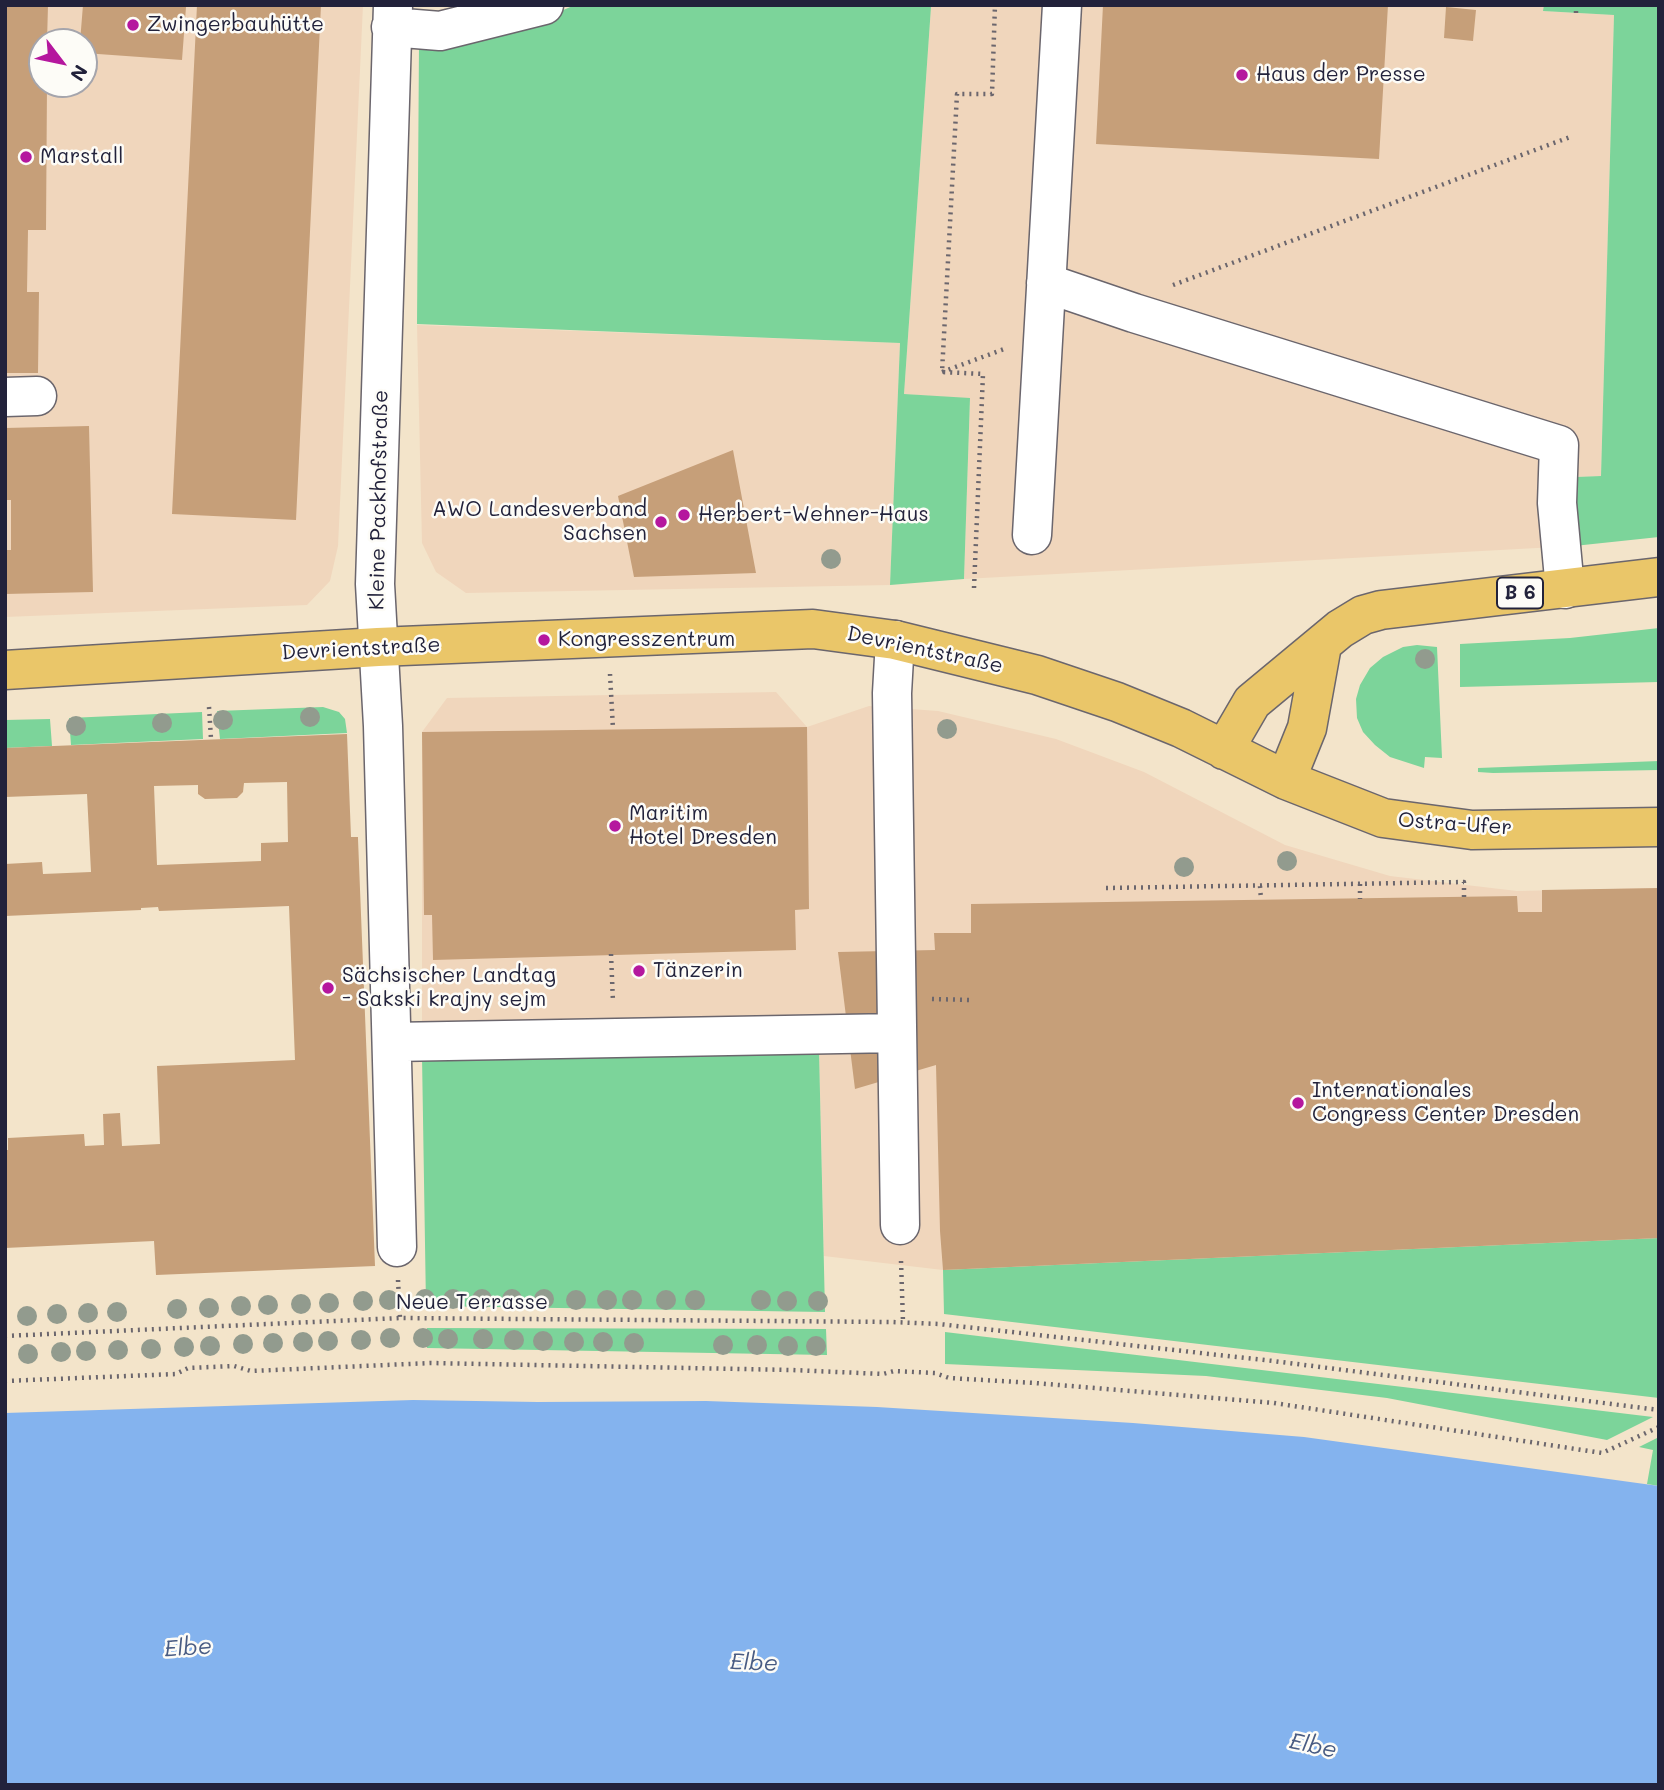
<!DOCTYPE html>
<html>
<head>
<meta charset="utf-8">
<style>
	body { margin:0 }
	#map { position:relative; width:1664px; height:1790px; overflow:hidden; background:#f3e4ca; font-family:Mali,sans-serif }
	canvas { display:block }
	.frame { position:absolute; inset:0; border:7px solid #22223b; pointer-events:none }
	.north { position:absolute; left:28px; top:28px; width:70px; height:70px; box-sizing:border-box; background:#fdfcf7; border:2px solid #a5a5ac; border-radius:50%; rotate:122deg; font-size:19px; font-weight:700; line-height:28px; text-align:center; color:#22223b }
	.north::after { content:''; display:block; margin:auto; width:24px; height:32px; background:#b5179e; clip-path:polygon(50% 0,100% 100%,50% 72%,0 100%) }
</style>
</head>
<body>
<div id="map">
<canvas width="1664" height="1790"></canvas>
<div class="frame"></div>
<div class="north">N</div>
</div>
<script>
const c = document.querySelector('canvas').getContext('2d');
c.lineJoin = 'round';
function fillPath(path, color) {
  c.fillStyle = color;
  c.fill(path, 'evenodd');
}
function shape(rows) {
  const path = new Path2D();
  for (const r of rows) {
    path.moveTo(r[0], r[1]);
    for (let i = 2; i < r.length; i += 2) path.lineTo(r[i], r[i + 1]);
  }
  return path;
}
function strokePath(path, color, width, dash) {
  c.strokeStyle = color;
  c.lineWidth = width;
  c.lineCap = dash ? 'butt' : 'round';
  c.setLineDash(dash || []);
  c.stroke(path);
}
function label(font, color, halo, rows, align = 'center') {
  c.font = font + ' Mali,sans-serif';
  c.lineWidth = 5;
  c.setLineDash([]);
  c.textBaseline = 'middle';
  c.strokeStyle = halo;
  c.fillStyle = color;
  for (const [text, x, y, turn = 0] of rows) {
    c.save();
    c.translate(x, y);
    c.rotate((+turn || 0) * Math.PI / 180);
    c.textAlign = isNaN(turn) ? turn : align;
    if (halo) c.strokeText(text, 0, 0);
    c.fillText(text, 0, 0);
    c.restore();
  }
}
fillPath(shape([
	[5,5,363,5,338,546,330,581,307,605,5,617],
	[42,42,84,42,84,84,42,84],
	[901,5,1544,5,1544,11,1614,15,1601,476,1576,477,1574,546,964,579,970,399,904,394,931,7],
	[417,325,900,343,890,585,466,593,436,572,422,543],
	[776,692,807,727,869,706,938,711,1056,739,1144,772,1285,845,1390,876,1517,891,1659,888,1659,1238,943,1270,824,1256,819,1050,422,1056,422,732,447,698]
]), '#f0d6bc');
fillPath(shape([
	[575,5,931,7,904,394,970,398,964,579,890,585,900,343,417,324,419,45,533,23],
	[1544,5,1659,5,1659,537,1574,546,1576,477,1601,476,1614,15,1543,11],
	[1659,628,1659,682,1460,687,1460,644,1570,638],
	[1417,645,1437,647,1442,758,1425,757,1424,768,1390,757,1375,745,1363,732,1357,718,1356,699,1360,685,1370,668,1383,657,1403,647],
	[323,707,339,712,345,719,347,733,220,739,217,711],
	[202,712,203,739,71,745,69,718],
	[50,719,52,746,5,748,5,720],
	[1659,761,1659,770,1493,773,1478,772,1478,768],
	[819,1050,825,1312,426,1306,422,1056],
	[1659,1238,1659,1398,944,1314,943,1270],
	[427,1328,826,1329,827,1355,427,1348],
	[945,1332,1653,1417,1607,1440,1387,1398,1206,1376,945,1364],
	[1659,1437,1659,1486,1647,1484,1653,1450,1639,1447]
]), '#7cd49a');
fillPath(shape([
	[413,1400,538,1402,706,1401,877,1407,1133,1423,1304,1437,1659,1486,1659,1785,5,1785,5,1413]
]), '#84b3ee');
fillPath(shape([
	[5,5,48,5,47,42,42,42,42,84,47,84,46,230,28,230,27,292,39,292,38,373,5,373],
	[83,5,186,7,182,60,84,53,84,42,80,42],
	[197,5,321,5,296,520,172,514],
	[1103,5,1388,5,1379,159,1096,144],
	[1446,7,1476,10,1473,41,1444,38],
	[89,426,93,592,5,594,5,550,11,550,11,500,5,500,5,428],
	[733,450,756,573,634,577,618,496],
	[807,727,809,909,795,910,796,950,433,960,432,915,424,915,422,732],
	[347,734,351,837,358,837,358,839,375,1266,156,1275,154,1241,5,1248,5,1150,8,1150,8,1138,84,1134,85,1146,104,1145,103,1114,120,1113,122,1146,160,1144,157,1066,295,1060,289,906,159,911,158,907,141,908,141,910,5,916,5,864,42,862,43,874,91,872,87,794,5,797,5,748],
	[287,782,288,842,261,843,261,861,157,865,154,786,198,785,198,794,205,799,237,798,243,792,244,783],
	[1659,888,1659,1238,943,1270,940,1231,936,1065,855,1089,838,952,935,950,934,933,971,933,971,904,1517,896,1518,912,1542,912,1542,890]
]), '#c69f79');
const minor = shape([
	[393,5,375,584,383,726,397,1247],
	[391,27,440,31,544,5],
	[1046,283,1134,313,1559,445,1557,503,1565,589],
	[5,397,37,396],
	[1032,535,1062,5],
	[895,640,892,693,900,1225],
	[392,1042,897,1033]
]);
const major = shape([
	[5,670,378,647,813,629,895,640,1037,675,1117,702,1181,728,1286,780,1383,818,1472,830,1659,827],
	[1224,750,1252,702,1340,629,1363,615,1381,610,1659,577],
	[1286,780,1307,728,1322,645]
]);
strokePath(minor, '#6b666d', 41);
strokePath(major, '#6b666d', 41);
strokePath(shape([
	[1576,13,1576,5],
	[1173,285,1570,137],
	[942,372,1007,348],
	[974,588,983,374,942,372,957,94,992,94,995,5],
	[610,674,613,729],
	[209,707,211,739],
	[1360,884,1360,899],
	[1260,886,1261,900],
	[1106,888,1464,882,1464,897],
	[611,954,613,1002],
	[932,999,971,1000],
	[901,1261,903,1322],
	[398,1280,400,1318],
	[5,1336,400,1318,892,1322,939,1324,1273,1361,1659,1410],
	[5,1381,176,1374,188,1368,234,1366,251,1371,431,1363,792,1370,883,1374,894,1371,935,1373,949,1378,1035,1383,1274,1403,1602,1453,1659,1427]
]), '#6b666d', 4.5, [2, 5]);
strokePath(minor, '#fff', 38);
strokePath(major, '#eac669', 38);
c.fillStyle = '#929b8e';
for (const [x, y] of [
	[831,559],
	[1425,659],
	[310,717],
	[223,720],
	[162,723],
	[76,726],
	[947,729],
	[1287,861],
	[1184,867],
	[425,1299],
	[453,1299],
	[482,1299],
	[512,1299],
	[544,1299],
	[389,1300],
	[576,1300],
	[607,1300],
	[632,1300],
	[666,1300],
	[695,1300],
	[761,1300],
	[363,1301],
	[787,1301],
	[818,1301],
	[329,1303],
	[301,1304],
	[268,1305],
	[241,1306],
	[209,1308],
	[177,1309],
	[117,1312],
	[88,1313],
	[57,1314],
	[27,1316],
	[390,1338],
	[423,1338],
	[448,1339],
	[483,1339],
	[361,1340],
	[514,1340],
	[328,1341],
	[543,1341],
	[303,1342],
	[574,1342],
	[603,1342],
	[273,1343],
	[634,1343],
	[243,1344],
	[723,1345],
	[757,1345],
	[210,1346],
	[788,1346],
	[816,1346],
	[184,1347],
	[151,1349],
	[118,1350],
	[86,1351],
	[61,1352],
	[28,1354]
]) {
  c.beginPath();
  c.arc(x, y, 10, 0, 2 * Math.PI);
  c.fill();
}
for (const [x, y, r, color] of [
	[133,25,7,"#b5179e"],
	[1242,75,7,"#b5179e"],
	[26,157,7,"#b5179e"],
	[684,515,7,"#b5179e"],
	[661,522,7,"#b5179e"],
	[544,640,7,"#b5179e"],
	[615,826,7,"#b5179e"],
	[639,971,7,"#b5179e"],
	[328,988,7,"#b5179e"],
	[1298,1103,7,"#b5179e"]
]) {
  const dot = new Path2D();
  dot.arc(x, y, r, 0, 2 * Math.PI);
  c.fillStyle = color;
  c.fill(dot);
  strokePath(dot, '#fdfcf7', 2.5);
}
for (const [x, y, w] of [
	[1520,593,46]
]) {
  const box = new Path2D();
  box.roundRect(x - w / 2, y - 15.5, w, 31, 5);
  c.fillStyle = '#fdfcf7';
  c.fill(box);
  strokePath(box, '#22223b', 2);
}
label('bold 19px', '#22223b', null, [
	["B 6",1520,593]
]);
label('21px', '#22223b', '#fdfcf7', [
	["Zwingerbauhütte",147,25],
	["Haus der Presse",1256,75],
	["Marstall",40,157],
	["AWO Landesverband",647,510,"right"],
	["Sachsen",647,534,"right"],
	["Herbert-Wehner-Haus",698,515],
	["Kongresszentrum",558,640],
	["Maritim",629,814],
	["Hotel Dresden",629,838],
	["Tänzerin",653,971],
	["Sächsischer Landtag",342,976],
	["- Sakski krajny sejm",342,1000],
	["Internationales",1312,1091],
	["Congress Center Dresden",1312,1115]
], 'left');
label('21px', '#22223b', '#fdfcf7', [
	["Kleine Packhofstraße",379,500,-89],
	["Devrientstraße",361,649,-3],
	["Devrientstraße",925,650,12],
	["Ostra-Ufer",1455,824,4],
	["Neue Terrasse",472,1303]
]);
label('italic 23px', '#495c83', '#fdfcf7', [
	["Elbe",188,1648,-4],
	["Elbe",754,1663,2],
	["Elbe",1313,1746,12]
]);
</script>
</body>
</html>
